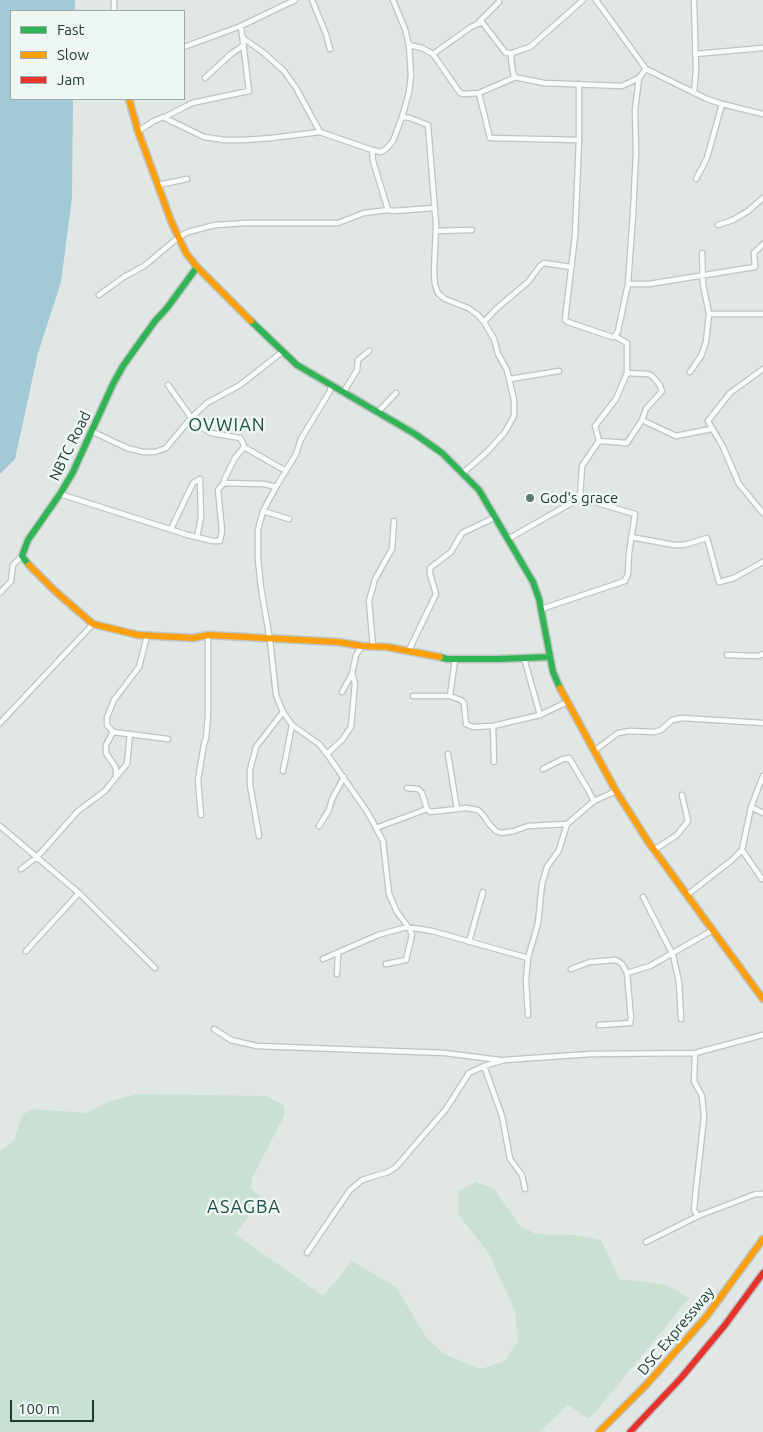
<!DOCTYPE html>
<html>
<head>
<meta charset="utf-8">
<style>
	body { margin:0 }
	#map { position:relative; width:763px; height:1432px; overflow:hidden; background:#e1e7e5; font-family:Ubuntu,sans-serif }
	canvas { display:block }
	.legend { position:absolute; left:10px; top:10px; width:175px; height:90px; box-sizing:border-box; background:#eef7f3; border:1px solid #9caba7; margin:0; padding:6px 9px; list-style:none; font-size:15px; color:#203a35 }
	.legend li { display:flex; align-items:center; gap:10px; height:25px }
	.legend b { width:25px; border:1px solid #9caba7 }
	.scale { position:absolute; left:10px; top:1400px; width:84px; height:22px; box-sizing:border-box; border:2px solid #203a35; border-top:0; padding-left:6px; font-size:15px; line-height:18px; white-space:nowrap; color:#203a35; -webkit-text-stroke:4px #eef7f3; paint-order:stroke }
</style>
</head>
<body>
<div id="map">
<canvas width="763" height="1432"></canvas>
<ul class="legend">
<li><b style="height:6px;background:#30b455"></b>Fast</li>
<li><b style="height:6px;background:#ff9f0a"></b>Slow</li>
<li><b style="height:6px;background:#e5322d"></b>Jam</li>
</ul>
<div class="scale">100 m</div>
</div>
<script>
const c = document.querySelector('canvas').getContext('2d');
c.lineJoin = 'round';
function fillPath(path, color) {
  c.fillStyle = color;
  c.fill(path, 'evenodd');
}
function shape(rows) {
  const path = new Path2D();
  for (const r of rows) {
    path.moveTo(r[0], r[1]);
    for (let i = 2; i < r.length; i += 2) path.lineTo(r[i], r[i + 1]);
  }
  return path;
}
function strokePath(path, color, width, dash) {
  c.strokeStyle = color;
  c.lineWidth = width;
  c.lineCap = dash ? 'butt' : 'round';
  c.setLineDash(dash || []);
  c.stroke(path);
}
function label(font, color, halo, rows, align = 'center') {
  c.font = font + ' Ubuntu,sans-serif';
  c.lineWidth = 5;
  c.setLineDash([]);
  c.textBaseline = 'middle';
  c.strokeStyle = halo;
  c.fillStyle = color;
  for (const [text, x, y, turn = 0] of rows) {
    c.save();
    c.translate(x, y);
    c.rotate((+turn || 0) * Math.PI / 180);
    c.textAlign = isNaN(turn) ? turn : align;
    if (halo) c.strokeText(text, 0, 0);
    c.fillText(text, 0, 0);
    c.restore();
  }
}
fillPath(shape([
	[138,1094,267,1096,284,1106,284,1116,252,1178,251,1188,262,1199,235,1234,323,1296,352,1261,396,1287,428,1340,446,1355,481,1369,504,1361,518,1341,515,1311,488,1252,458,1214,459,1191,476,1182,494,1189,520,1226,536,1234,574,1235,601,1240,619,1279,667,1285,689,1298,594,1414,587,1418,568,1405,539,1432,0,1432,0,1151,14,1140,22,1115,33,1109,87,1113,110,1101]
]), '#c9e1d3');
fillPath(shape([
	[0,0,75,0,75,11,11,11,11,99,73,99,72,198,61,282,38,353,15,459,0,474]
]), '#a1cad6');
const street = shape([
	[114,0,114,11],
	[312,0,326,34,330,49],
	[583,0,530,47,512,53,511,59,514,77,544,83,622,86,639,78,646,69],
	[596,0,646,69,707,99,722,104,763,114],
	[694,0,696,70,694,93],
	[479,22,499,2,499,0],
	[243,38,264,53,284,71,296,88,320,132],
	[409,45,422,48,433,54,471,27,482,22,505,52,511,54],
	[184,47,241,26,295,0],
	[433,54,460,93,464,94,479,93,516,77],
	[695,54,763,48],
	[205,78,231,54,244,45],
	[579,84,579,140,575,236,565,320,568,322,612,337,615,336,618,331,628,284,633,214,636,153,635,110,639,78],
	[479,93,490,138,579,140],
	[165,117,192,103,249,91,241,26],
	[402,117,410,118,428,125,436,224,434,273,435,285,438,293,445,299,468,308,478,315,484,322,494,339,498,354,507,370,514,400,514,416,505,432,488,451,463,473],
	[138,131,154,121,163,117,204,137,225,140,244,140,271,138,320,132,372,150,381,152,386,149,393,141,402,117,409,92,411,75,409,45,405,29,393,0],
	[372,150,373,161,388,210],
	[696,179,707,158,722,104],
	[158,185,187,179],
	[718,225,733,220,748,211,763,198],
	[436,231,472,230],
	[628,284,649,284,755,267,754,253,763,244],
	[99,295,124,277,144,266,179,237,188,232,215,225,246,223,338,223,364,213,388,210,393,211,434,208],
	[709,314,763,314],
	[484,322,496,309,528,282,540,266,544,263,571,267],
	[763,369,730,393,708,421,723,447,739,484,763,513],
	[690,372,701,356,706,342,709,314,703,284,702,253],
	[510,379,559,371],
	[331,386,330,391,301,439,296,454,276,487,263,511,258,530,258,559,261,588,270,640,276,695,283,712,292,725,319,744,327,754,368,813,383,841,389,894,397,912,409,928,412,935,406,960,386,964],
	[343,393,357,370,358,360,369,351],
	[378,412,396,393],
	[642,420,676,436,711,429],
	[91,431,127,448,143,452,155,452,166,448,191,418,207,403,240,385,282,352],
	[599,441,627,443,642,420,646,409,662,391,659,384,652,376,648,374,627,373],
	[244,447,286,471],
	[224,483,264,484,276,487],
	[60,494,188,535,213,541,220,541,222,531,218,490,224,483,224,480,235,458,244,447,243,443,240,438,211,433,195,423,168,385],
	[580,498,582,466,599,441,595,426,616,399,627,373,627,343,615,336],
	[263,511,289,519],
	[171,529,193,483,200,479,201,517,197,537],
	[631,537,674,545,684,545,707,538,719,582,734,578,763,562],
	[508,539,580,498,635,514,629,553,628,574,625,581,541,609],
	[0,593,11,581,13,565,22,556],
	[147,636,139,667,114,700,107,717,107,725,113,732,168,739],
	[373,646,369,601,375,579,392,549,394,521],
	[409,650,436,594,430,574,430,568,451,552,462,533,496,517],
	[727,655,758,656,763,654],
	[524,658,540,715],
	[342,692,352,674],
	[413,696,450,696,455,659],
	[450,696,461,700,464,703,466,724,473,727,493,726,540,715,567,702],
	[0,723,93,624],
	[493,726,494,762],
	[594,751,618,733,630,731,654,732,661,730,672,720,682,718,763,723],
	[327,754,342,740,351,727,355,683,352,674,356,655,362,646],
	[448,754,457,809],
	[543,769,563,759,569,758,587,788,594,801],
	[283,771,292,725],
	[116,777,127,764,130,734],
	[407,788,418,789,422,793,427,809,430,812,466,808,478,810,483,815,490,825,496,831,501,833,514,831,528,826,567,824,594,801,616,791],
	[751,807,763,813],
	[201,815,198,780,204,744,206,738,208,715,208,635],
	[0,826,79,893,155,968],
	[319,826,329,810,332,799,344,777],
	[376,828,427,809],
	[259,836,250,785,250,770,256,747,283,712],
	[654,850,677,835,688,821,682,795],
	[742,850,762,879],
	[21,869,37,857,78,811,105,791,116,777,116,768,106,753,106,745,113,732],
	[687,895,732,860,742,850,751,807,763,776],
	[643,897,673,955,679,982,681,1019],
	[469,942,483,892],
	[26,951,79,893],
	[323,959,378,935,407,927,432,931,528,958],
	[571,969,590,962,616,960,622,964,627,973,631,1018,630,1023,599,1025],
	[627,973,650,966,713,930],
	[337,974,338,953],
	[528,1015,526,980,528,958,538,923,542,884,547,867,559,850,567,824],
	[214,1029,231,1040,257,1046,445,1053,500,1060],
	[695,1053,694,1081,702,1096,704,1117,696,1189,694,1210,698,1216],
	[484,1066,502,1116,510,1159,522,1175,525,1189],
	[646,1242,698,1216,756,1194,763,1194],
	[307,1253,350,1190,362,1180,388,1172,396,1167,446,1109,469,1073,484,1066,504,1060,591,1054,695,1053,763,1035]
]);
const fast = shape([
	[251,321,297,365,415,434,442,453,479,490,533,582,539,599,553,672,560,688],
	[29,565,22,556,28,540,60,494,73,472,113,384,123,366,155,321,167,308,197,267],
	[440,657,447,659,498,659,550,657]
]);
const slow = shape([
	[129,99,138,131,171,221,186,253,197,267,251,321],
	[29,565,55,591,93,624,138,635,193,638,208,635,338,642,362,646,387,647,440,657],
	[560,688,616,791,649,843,763,999],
	[599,1432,646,1385,706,1317,763,1239]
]);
const jam = shape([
	[630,1432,681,1378,725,1325,763,1273]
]);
strokePath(street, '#bec4c2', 7);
strokePath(fast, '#bdc5c2', 9);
strokePath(slow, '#bdc5c2', 9);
strokePath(jam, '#bdc5c2', 9);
strokePath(street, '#fafbfb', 4.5);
strokePath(fast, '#30b455', 6);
strokePath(slow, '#ff9f0a', 6);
strokePath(jam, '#e5322d', 6);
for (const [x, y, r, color] of [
	[530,498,5,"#647773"]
]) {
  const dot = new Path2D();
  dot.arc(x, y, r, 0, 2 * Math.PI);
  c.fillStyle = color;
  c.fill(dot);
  strokePath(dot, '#eef7f3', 2);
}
label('15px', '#203a35', '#eef7f3', [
	["NBTC Road",70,446,-64],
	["DSC Expressway",676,1331,-50]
]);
label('15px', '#203a35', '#eef7f3', [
	["God's grace",540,498]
], 'left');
c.letterSpacing = '1px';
label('18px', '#1c4b44', '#eef7f3', [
	["OVWIAN",227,425],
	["ASAGBA",244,1207]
]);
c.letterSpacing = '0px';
</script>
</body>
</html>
